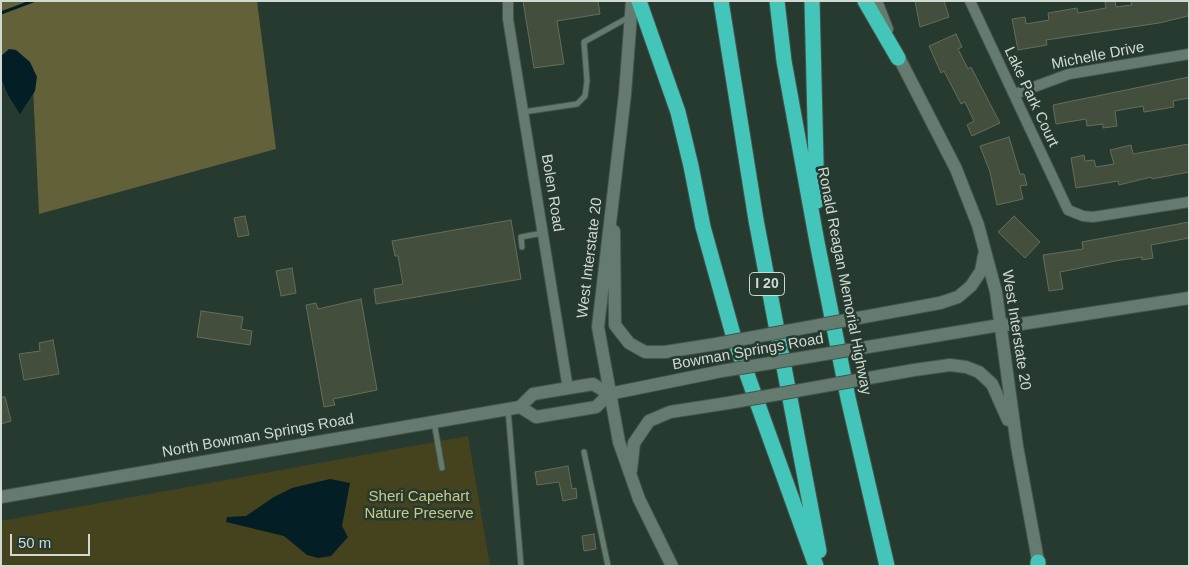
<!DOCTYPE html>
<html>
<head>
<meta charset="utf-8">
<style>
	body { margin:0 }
	#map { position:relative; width:1190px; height:567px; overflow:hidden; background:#273a2f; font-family:Helvetica,sans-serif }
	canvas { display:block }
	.frame { position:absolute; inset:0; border:2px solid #cfdad3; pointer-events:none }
	.scale { position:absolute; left:10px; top:534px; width:80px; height:22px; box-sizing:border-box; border:2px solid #cfdad3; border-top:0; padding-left:6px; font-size:15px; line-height:18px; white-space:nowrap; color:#cfdad3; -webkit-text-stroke:4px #273a2f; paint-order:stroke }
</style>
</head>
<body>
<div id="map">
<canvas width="1190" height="567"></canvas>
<div class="frame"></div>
<div class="scale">50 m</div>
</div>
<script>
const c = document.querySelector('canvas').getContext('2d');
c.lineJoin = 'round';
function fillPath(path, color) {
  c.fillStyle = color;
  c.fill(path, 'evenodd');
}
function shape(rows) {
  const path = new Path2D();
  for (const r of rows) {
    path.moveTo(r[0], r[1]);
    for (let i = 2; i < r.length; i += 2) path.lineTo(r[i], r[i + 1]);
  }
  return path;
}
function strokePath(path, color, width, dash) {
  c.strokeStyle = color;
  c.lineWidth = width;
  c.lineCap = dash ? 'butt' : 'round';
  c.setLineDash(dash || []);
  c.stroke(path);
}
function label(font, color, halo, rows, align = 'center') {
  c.font = font + ' Helvetica,sans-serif';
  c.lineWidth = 5;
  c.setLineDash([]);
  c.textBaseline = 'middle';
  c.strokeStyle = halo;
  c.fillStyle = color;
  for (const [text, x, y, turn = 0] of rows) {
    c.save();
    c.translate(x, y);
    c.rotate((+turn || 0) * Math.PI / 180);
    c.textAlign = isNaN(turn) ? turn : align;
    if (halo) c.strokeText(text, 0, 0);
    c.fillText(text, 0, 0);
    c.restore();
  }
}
fillPath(shape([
	[468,436,490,566,1,566,1,521]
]), '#45431d');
fillPath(shape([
	[1,1,257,1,276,149,39,214,32,67,1,81]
]), '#63613a');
fillPath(shape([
	[9,49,16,50,30,62,37,77,35,91,20,114,8,95,1,78,1,56],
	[330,479,350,483,342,526,348,537,331,556,318,558,307,555,284,536,226,522,227,517,246,516,274,497,292,488]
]), '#031e24');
strokePath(shape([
	[1,13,33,1]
]), '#031e24', 3);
const building = shape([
	[523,1,598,1,600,14,557,21,564,64,534,68,523,1],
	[915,1,944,1,949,17,920,27,915,1],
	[1110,1,1115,1,1116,7,1132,5,1131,1,1189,1,1188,16,1159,23,1046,40,1047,45,1018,50,1012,19,1025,17,1026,24,1049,20,1048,13,1077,8,1078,13,1106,8,1105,2,1110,1],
	[956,34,962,47,958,49,968,69,971,67,1000,123,972,136,967,125,974,121,965,102,961,104,944,71,941,73,929,46,956,34],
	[1189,77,1189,98,1173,101,1174,107,1144,112,1143,106,1115,111,1117,126,1103,128,1103,124,1087,126,1086,119,1056,124,1053,105,1189,77],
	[1009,137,1020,174,1024,174,1027,185,1020,186,1023,199,997,205,990,172,980,146,1009,137],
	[1189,144,1189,172,1152,179,1151,177,1119,185,1118,181,1076,188,1071,158,1084,155,1085,161,1094,160,1096,167,1114,164,1110,150,1131,145,1133,154,1189,144],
	[245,216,249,235,238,237,234,218,245,216],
	[1014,216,1040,242,1025,258,998,232,1014,216],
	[511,220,521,279,376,304,374,289,403,284,398,256,395,256,392,241,511,220],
	[1189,222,1189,238,1151,245,1153,258,1142,260,1142,257,1115,261,1060,272,1063,289,1049,291,1043,255,1083,249,1082,242,1189,222],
	[292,268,296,293,281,296,276,271,292,268],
	[361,299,377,390,333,399,335,405,324,407,306,305,316,303,318,309,361,299],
	[201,311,243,317,241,329,252,331,250,345,197,337,201,311],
	[53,340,59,374,24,380,19,354,40,351,39,343,53,340],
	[1,397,5,397,11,421,1,424,1,397],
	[568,466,572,489,576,488,577,498,563,501,559,482,537,485,535,472,568,466],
	[594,534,596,549,584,551,582,536,594,534]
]);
fillPath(building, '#444e3d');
strokePath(building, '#636e5b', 1);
const lane = shape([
	[523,112,577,104,585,96,587,81,584,42,631,16],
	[522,247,521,237,543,233],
	[508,409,521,566],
	[434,422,442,468],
	[584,452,608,566]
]);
const street = shape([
	[508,1,508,19,568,389],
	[970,1,1068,210,1083,216,1093,217,1189,202],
	[1015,94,1069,74,1189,54]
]);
const secondary = shape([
	[632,1,625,94,598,327,619,442,639,499,672,566],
	[876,1,887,29],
	[895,50,956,169,978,225,996,292,1017,446,1039,566],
	[614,231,615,325,629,343,645,352,665,352,716,344],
	[940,303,958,297,971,286,981,271,984,255],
	[904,341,1000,325,1021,324,1189,298],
	[950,365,966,367,979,372,992,384,1008,420],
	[609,394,722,371],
	[520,407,536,417,596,407,609,394],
	[631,470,634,443,649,421,670,412,728,403],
	[1,497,520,407,533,394,593,384,609,394]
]);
const highway = shape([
	[639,1,678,112,691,166,703,227,734,338,816,566],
	[721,1,756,220,819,551],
	[777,1,784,61,817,242,848,398,887,566],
	[812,1,817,201],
	[865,1,898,58],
	[1038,562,1038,566]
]);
strokePath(lane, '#44554c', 7);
strokePath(street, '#44554c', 12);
strokePath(secondary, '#44554c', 14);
strokePath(highway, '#44554c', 17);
strokePath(lane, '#667b6f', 5);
strokePath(street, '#667b6f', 10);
strokePath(secondary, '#667b6f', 12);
strokePath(highway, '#43c5b9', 15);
const secondaryBridge = shape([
	[716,344,940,303],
	[722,371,904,341],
	[728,403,914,370,950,365]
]);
strokePath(secondaryBridge, '#44554c', 14, []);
strokePath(secondaryBridge, '#667b6f', 12);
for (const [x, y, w] of [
	[767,284,35]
]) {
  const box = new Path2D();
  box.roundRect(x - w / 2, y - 11.5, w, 23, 4);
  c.fillStyle = '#273a2f';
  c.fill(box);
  strokePath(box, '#cfdad3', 1);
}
label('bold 14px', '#cfdad3', null, [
	["I 20",767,284]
]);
label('15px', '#cfdad3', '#273a2f', [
	["Michelle Drive",1098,56,-11],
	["Lake Park Court",1031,97,65],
	["Bolen Road",552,193,81],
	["West Interstate 20",590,258,-83],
	["Ronald Reagan Memorial Highway",844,281,79],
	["West Interstate 20",1016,330,81],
	["Bowman Springs Road",748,352,-10],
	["North Bowman Springs Road",258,436,-10]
]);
label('15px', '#ccc985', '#273a2f', [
	["Sheri Capehart",419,497],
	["Nature Preserve",419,514]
]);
</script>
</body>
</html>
